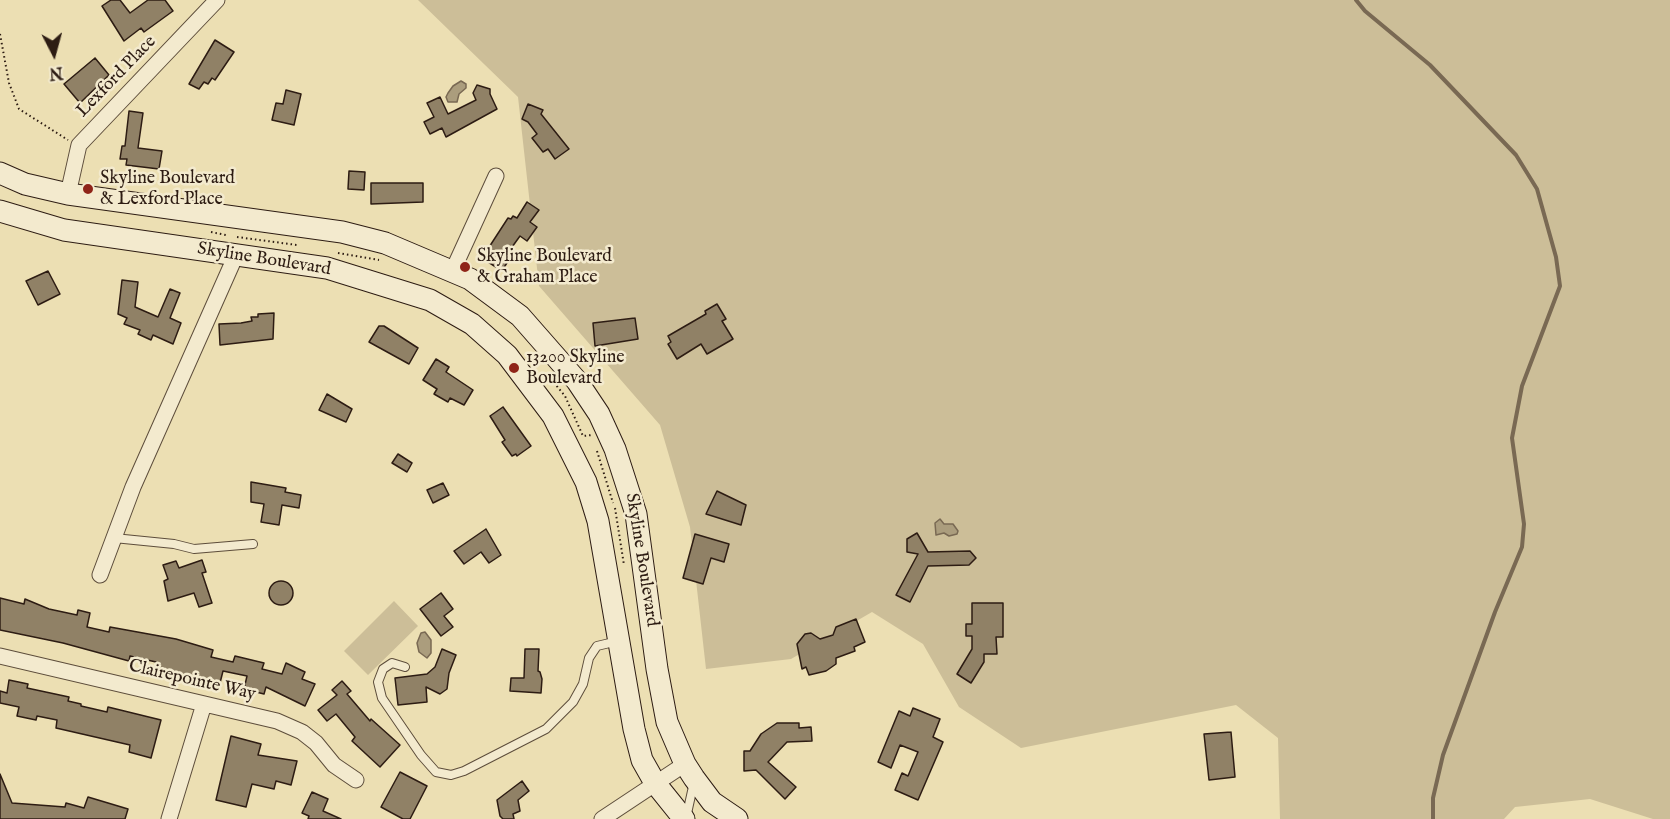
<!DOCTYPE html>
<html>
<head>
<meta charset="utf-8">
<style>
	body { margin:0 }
	#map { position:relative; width:1670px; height:819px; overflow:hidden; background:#ecdfb3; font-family:"IM FELL English",serif }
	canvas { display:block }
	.north { position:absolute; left:24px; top:24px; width:60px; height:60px; -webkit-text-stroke:4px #f3eace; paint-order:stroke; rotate:174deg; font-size:16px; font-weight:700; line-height:24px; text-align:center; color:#2d1c13 }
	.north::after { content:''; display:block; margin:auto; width:21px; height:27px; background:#2d1c13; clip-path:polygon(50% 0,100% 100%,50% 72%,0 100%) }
</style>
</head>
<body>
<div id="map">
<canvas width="1670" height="819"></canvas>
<div class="north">N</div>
</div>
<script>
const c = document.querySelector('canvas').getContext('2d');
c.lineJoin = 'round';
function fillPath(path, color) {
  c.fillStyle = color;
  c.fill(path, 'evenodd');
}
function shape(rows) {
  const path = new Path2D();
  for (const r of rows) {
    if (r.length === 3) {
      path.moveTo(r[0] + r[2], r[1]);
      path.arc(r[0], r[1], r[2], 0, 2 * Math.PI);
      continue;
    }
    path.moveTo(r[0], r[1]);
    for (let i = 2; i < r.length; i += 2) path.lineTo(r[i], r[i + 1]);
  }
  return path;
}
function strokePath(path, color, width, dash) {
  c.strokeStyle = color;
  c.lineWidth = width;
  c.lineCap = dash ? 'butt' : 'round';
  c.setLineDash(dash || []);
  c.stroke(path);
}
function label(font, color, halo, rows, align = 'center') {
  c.font = font + ' "IM FELL English",serif';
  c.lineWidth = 5;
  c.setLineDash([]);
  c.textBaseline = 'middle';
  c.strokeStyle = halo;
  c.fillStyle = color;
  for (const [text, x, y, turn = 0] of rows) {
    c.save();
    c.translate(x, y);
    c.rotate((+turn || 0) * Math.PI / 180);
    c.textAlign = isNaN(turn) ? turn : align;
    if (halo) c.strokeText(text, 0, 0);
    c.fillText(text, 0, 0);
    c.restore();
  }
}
fillPath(shape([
	[418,0,1670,0,1670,819,1653,819,1590,799,1515,807,1504,819,1280,819,1278,738,1236,705,1021,748,959,707,923,644,872,612,791,659,706,669,690,527,660,425,539,286,518,97],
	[394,601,418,626,368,675,344,651]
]), '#ccbe98');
const water = shape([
	[461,81,466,84,466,88,459,94,457,102,448,102,446,97,448,93,453,86,461,81],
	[940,519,944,524,953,524,958,531,957,534,949,536,944,533,936,535,935,523,940,519],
	[425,632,431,640,431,653,427,658,419,652,417,643,421,633,425,632]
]);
fillPath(water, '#ab9d7d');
strokePath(water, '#796953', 1.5);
strokePath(shape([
	[1356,0,1365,11,1430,65,1516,155,1537,189,1556,257,1560,286,1522,386,1512,438,1524,524,1522,547,1495,612,1443,755,1433,798,1433,819]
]), '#796953', 4);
const building = shape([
	[111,0,120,0,130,13,148,0,165,0,173,11,144,32,141,28,124,41,102,6,111,0],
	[215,40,234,52,215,80,212,78,208,84,204,82,199,89,189,84,215,40],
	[95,58,109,75,80,103,64,84,95,58],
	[477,85,490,89,490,94,497,109,446,137,442,128,430,134,424,122,434,117,427,103,440,97,448,114,476,100,473,93,477,85],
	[286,90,301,94,294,125,272,120,276,103,283,104,286,90],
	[528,104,543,110,541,114,569,149,555,159,548,149,543,152,532,138,537,134,528,122,522,119,528,104],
	[129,111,143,113,138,148,162,151,159,169,126,165,127,159,120,159,122,146,125,146,129,111],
	[349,171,365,172,364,190,348,189,349,171],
	[371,183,423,183,423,202,371,204,371,183],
	[527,202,539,210,530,222,537,227,527,241,520,236,507,254,511,256,502,271,482,258,508,218,511,219,513,216,517,218,527,202],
	[48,271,60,294,38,305,26,281,48,271],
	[122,280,138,282,135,307,158,317,170,289,180,293,170,318,181,323,173,344,153,335,151,340,138,334,140,330,124,324,127,318,118,314,122,280],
	[717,304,726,319,722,321,733,339,707,354,701,344,677,359,668,344,671,342,668,336,706,314,705,311,717,304],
	[274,313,273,339,220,345,219,324,241,323,252,321,251,317,258,317,258,314,274,313],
	[635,318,638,339,595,346,593,323,635,318],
	[379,326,384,326,418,348,409,364,369,342,379,326],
	[436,359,449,367,446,372,473,390,464,405,450,398,448,402,434,394,437,389,423,380,436,359],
	[327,394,352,409,346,422,319,410,327,394],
	[503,407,531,446,517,456,516,454,512,456,502,442,505,440,490,416,503,407],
	[398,454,412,463,407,472,392,463,398,454],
	[251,482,286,488,285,492,301,495,299,508,282,505,279,525,261,522,264,504,251,502,251,482],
	[443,483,449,495,433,503,427,490,443,483],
	[717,491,746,505,741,525,706,514,717,491],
	[486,529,501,555,489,563,481,552,464,564,454,551,486,529],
	[917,533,928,552,970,551,976,558,969,565,928,566,910,602,896,595,918,554,907,552,907,539,917,533],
	[695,534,729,544,724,562,711,558,703,584,683,578,695,534],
	[202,560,206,572,202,573,212,603,199,607,194,593,168,601,164,581,168,579,163,565,176,561,179,568,202,560],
	[281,593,12],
	[441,593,453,609,444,616,453,627,441,636,420,609,441,593],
	[0,598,24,604,25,599,49,609,77,615,78,610,90,613,87,627,109,632,110,627,176,639,213,650,211,657,233,662,235,656,264,663,262,669,282,674,286,663,305,672,302,679,315,684,305,706,266,687,264,694,244,689,247,676,223,671,220,683,155,668,156,662,130,656,129,661,63,643,0,630,0,598],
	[972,603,1003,603,1003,637,996,637,997,654,984,654,984,662,971,683,957,674,972,649,972,636,966,636,966,624,972,624,972,603],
	[856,619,865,642,854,647,855,651,836,658,836,664,826,671,809,675,806,667,802,669,797,644,805,634,811,633,820,639,833,635,836,627,856,619],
	[442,649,456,655,449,673,447,689,440,694,426,687,427,702,398,705,395,678,427,674,435,667,442,649],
	[525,649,539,649,538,671,540,672,542,679,541,693,510,691,511,678,524,678,525,649],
	[9,680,28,684,27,688,69,697,68,701,81,704,81,706,107,712,108,707,161,720,151,758,129,752,130,745,56,728,57,720,37,716,36,720,17,716,19,707,0,703,0,691,7,693,9,680],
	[342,681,351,691,347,694,370,721,371,719,400,745,380,767,352,741,355,737,336,714,327,721,318,710,337,695,332,690,342,681],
	[913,708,940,719,933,737,943,742,918,800,895,790,902,773,908,776,918,752,900,745,891,768,878,762,899,711,910,716,913,708],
	[777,723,799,723,799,728,811,727,812,741,787,742,768,762,796,787,785,799,756,770,744,771,744,751,750,751,761,734,777,723],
	[1231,732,1235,777,1209,780,1204,734,1231,732],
	[231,736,261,744,258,755,297,761,291,785,276,781,274,789,252,784,246,807,216,800,231,736],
	[400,772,427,786,410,819,403,819,381,807,400,772],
	[0,774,12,803,65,807,66,803,84,808,88,797,128,809,125,819,0,819,0,774],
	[522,781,529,791,518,800,520,811,513,814,514,819,503,819,500,816,497,800,522,781],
	[312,792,328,799,323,811,341,819,308,819,309,816,302,813,312,792]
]);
fillPath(building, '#908166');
strokePath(building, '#2d1c13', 1.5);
const lane = shape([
	[114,538,174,544,194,549,253,544],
	[405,667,392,663,383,669,378,682,382,698,421,755,436,772,451,775,464,771,546,729,573,702,583,684,589,658,597,646,618,641],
	[686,818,694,782]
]);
const street = shape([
	[68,194,79,145,217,0],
	[453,270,496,176],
	[100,575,133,487,236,255],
	[0,656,277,721,302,732,316,743,334,765,356,780],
	[169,819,204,704],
	[602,819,685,764]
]);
const secondary = shape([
	[0,173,25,184,68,194,342,232,385,243,470,279,520,316,577,381,599,414,615,449,636,514,657,669,667,722,685,764,694,778,712,802,737,819],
	[0,211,64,230,327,268,430,300,472,324,507,355,553,416,586,482,598,521,634,729,642,760,655,783,684,819]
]);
strokePath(lane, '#5d4d3b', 10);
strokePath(street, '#5d4d3b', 17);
strokePath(secondary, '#2d1c13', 23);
strokePath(shape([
	[0,34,9,83,19,109,68,140],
	[211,232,226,235],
	[237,237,297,245],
	[338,253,379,260],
	[551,379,565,396,583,436,592,435],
	[597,451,613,503],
	[615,508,624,565]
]), '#2d1c13', 2, [1.5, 3]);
strokePath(lane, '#f3eace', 8);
strokePath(street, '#f3eace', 15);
strokePath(secondary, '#f3eace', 21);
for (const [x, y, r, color] of [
	[88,189,6,"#8f2418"],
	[465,267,6,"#8f2418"],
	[514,368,6,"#8f2418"]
]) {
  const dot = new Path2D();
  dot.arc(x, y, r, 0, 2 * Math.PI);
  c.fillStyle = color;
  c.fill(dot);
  strokePath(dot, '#f3eace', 2);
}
label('18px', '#2d1c13', '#f3eace', [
	["Lexford Place",117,77,-46],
	["Skyline Boulevard",264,260,9],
	["Skyline Boulevard",641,560,81],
	["Clairepointe Way",192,681,13]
]);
label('18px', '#2d1c13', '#f3eace', [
	["Skyline Boulevard",100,179],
	["& Lexford Place",100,200],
	["Skyline Boulevard",477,257],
	["& Graham Place",477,278],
	["13200 Skyline",526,358],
	["Boulevard",526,379]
], 'left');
</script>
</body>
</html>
